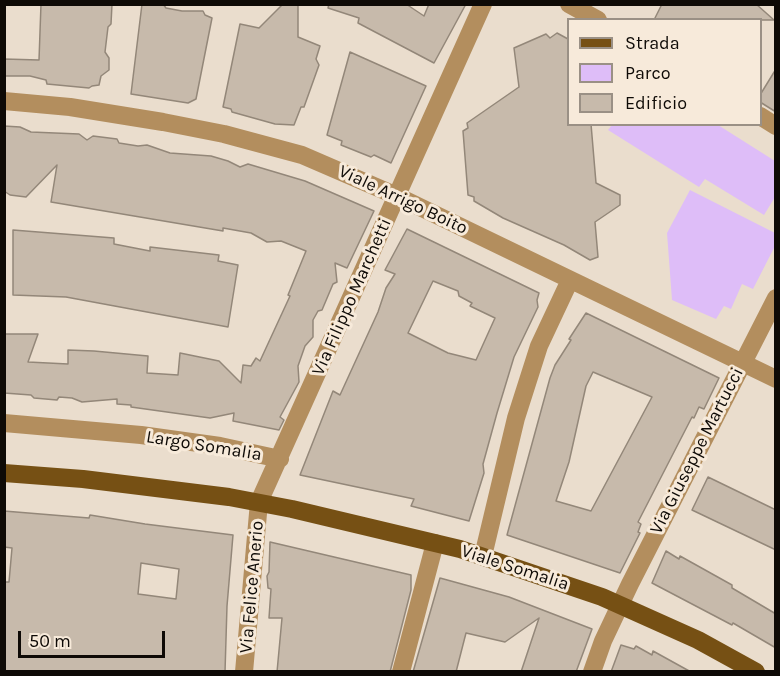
<!DOCTYPE html>
<html>
<head>
<meta charset="utf-8">
<style>
	body { margin:0 }
	#map { position:relative; width:780px; height:676px; overflow:hidden; background:#eaddcd; font-family:Karla,sans-serif }
	canvas { display:block }
	.frame { position:absolute; inset:0; border:6px solid #0e0a06; pointer-events:none }
	.legend { position:absolute; left:567px; top:18px; width:195px; height:108px; box-sizing:border-box; background:#f7eada; border:2px solid #9a9085; margin:0; padding:8px 10px; list-style:none; font-size:18px; color:#0e0a06 }
	.legend li { display:flex; align-items:center; gap:12px; height:30px }
	.legend b { width:30px; border:2px solid #9a9085 }
	.scale { position:absolute; left:18px; top:631px; width:147px; height:27px; box-sizing:border-box; border:3px solid #0e0a06; border-top:0; padding-left:8px; font-size:18px; line-height:21px; white-space:nowrap; color:#0e0a06; -webkit-text-stroke:4px #f7eada; paint-order:stroke }
</style>
</head>
<body>
<div id="map">
<canvas width="780" height="676"></canvas>
<div class="frame"></div>
<ul class="legend">
<li><b style="height:8px;background:#765014"></b>Strada</li>
<li><b style="height:16px;background:#debdf8"></b>Parco</li>
<li><b style="height:16px;background:#c7baab"></b>Edificio</li>
</ul>
<div class="scale">50 m</div>
</div>
<script>
const c = document.querySelector('canvas').getContext('2d');
c.lineJoin = 'round';
function fillPath(path, color) {
  c.fillStyle = color;
  c.fill(path, 'evenodd');
}
function shape(rows) {
  const path = new Path2D();
  for (const r of rows) {
    path.moveTo(r[0], r[1]);
    for (let i = 2; i < r.length; i += 2) path.lineTo(r[i], r[i + 1]);
  }
  return path;
}
function strokePath(path, color, width, dash) {
  c.strokeStyle = color;
  c.lineWidth = width;
  c.lineCap = dash ? 'butt' : 'round';
  c.setLineDash(dash || []);
  c.stroke(path);
}
function label(font, color, halo, rows, align = 'center') {
  c.font = font + ' Karla,sans-serif';
  c.lineWidth = 6;
  c.setLineDash([]);
  c.textBaseline = 'middle';
  c.strokeStyle = halo;
  c.fillStyle = color;
  for (const [text, x, y, turn = 0] of rows) {
    c.save();
    c.translate(x, y);
    c.rotate((+turn || 0) * Math.PI / 180);
    c.textAlign = isNaN(turn) ? turn : align;
    if (halo) c.strokeText(text, 0, 0);
    c.fillText(text, 0, 0);
    c.restore();
  }
}
fillPath(shape([
	[612,125,718,125,775,161,775,197,764,215,705,179,699,187,608,130],
	[690,190,775,233,775,246,753,289,742,284,731,309,724,306,716,319,672,300,667,233]
]), '#debdf8');
const building = shape([
	[41,4,112,4,111,24,108,27,105,52,109,58,109,70,101,76,99,85,92,86,89,88,47,84,46,80,30,76,4,76,4,59,39,60,41,4],
	[142,4,163,4,166,8,182,11,203,11,205,15,212,18,196,99,188,103,131,94,142,4],
	[283,4,298,4,298,37,320,46,316,59,319,65,304,107,301,107,294,125,275,124,232,112,231,109,223,107,240,24,259,28,283,4],
	[329,4,406,4,424,16,429,4,466,4,434,63,358,23,359,18,328,8,329,4],
	[662,4,756,4,774,20,654,20,662,4],
	[557,33,568,39,568,124,591,124,596,183,620,195,620,205,595,222,598,257,590,260,564,245,503,218,474,201,474,197,468,195,463,131,468,128,467,123,519,87,514,48,546,34,550,38,557,33],
	[350,52,426,86,391,163,374,155,371,157,341,145,342,141,327,135,350,52],
	[776,69,776,112,760,102,760,95,776,69],
	[4,126,20,127,31,132,79,134,87,140,93,136,117,139,119,143,138,146,147,145,170,153,211,156,228,161,240,167,248,164,305,181,374,211,347,268,335,263,337,282,333,284,322,310,318,311,313,320,313,337,305,346,298,366,299,382,280,417,284,420,279,430,233,421,234,413,210,418,131,407,131,405,117,404,117,399,82,402,72,398,59,397,57,400,34,398,31,395,4,393,4,334,38,334,28,362,68,364,68,350,94,351,148,356,147,373,178,375,180,353,219,361,241,383,243,365,251,366,256,358,260,361,290,296,288,295,306,251,281,241,267,242,251,233,223,228,223,231,51,202,57,165,26,197,10,195,4,191,4,126],
	[407,229,539,293,537,300,538,307,514,357,497,413,483,464,484,473,469,521,411,506,414,499,300,475,333,391,340,395,378,312,386,288,395,274,385,270,407,229],
	[433,281,458,291,459,296,472,303,470,306,495,318,476,360,448,353,408,333,433,281],
	[13,230,114,238,114,244,150,251,150,247,219,255,218,261,238,265,228,327,66,297,13,295,13,230],
	[586,313,719,378,704,409,699,407,694,418,692,417,638,522,641,524,638,532,640,533,620,573,507,535,550,378,555,365,571,340,569,339,586,313],
	[593,372,652,397,591,511,556,501,569,462,586,386,593,372],
	[708,477,776,510,776,550,692,510,708,477],
	[4,511,89,518,90,515,145,524,233,535,227,606,225,672,4,672,4,582,9,582,12,548,4,547,4,511],
	[141,563,179,569,176,599,138,594,141,563],
	[270,542,411,575,411,590,390,672,277,672,282,618,269,618,271,589,268,588,267,576,269,572,270,542],
	[666,551,679,559,680,556,732,585,732,588,776,614,776,648,733,623,732,625,652,583,666,551],
	[440,578,509,597,592,629,576,672,521,672,539,618,505,642,466,633,456,672,413,672,440,578],
	[621,645,634,649,636,646,652,655,653,651,691,672,611,672,621,645]
]);
fillPath(building, '#c7baab');
strokePath(building, '#938779', 1.5);
strokePath(shape([
	[569,4,598,20],
	[4,101,70,107,163,122,224,134,302,155,397,196,776,379],
	[760,116,776,126],
	[4,423,141,435,220,446,280,459],
	[483,556,516,418,539,346,570,280],
	[244,672,259,502,483,4],
	[401,672,435,543],
	[592,672,603,641,630,584,776,298]
]), '#b38e5e', 18);
strokePath(shape([
	[4,473,83,479,229,497,292,509,460,549,602,597,698,640,756,672]
]), '#765014', 18);
label('18px', '#0e0a06', '#f7eada', [
	["Viale Arrigo Boito",403,200,25],
	["Via Filippo Marchetti",352,297,-66],
	["Largo Somalia",204,446,9],
	["Via Giuseppe Martucci",697,451,-63],
	["Viale Somalia",515,568,18],
	["Via Felice Anerio",252,587,-85]
]);
</script>
</body>
</html>
